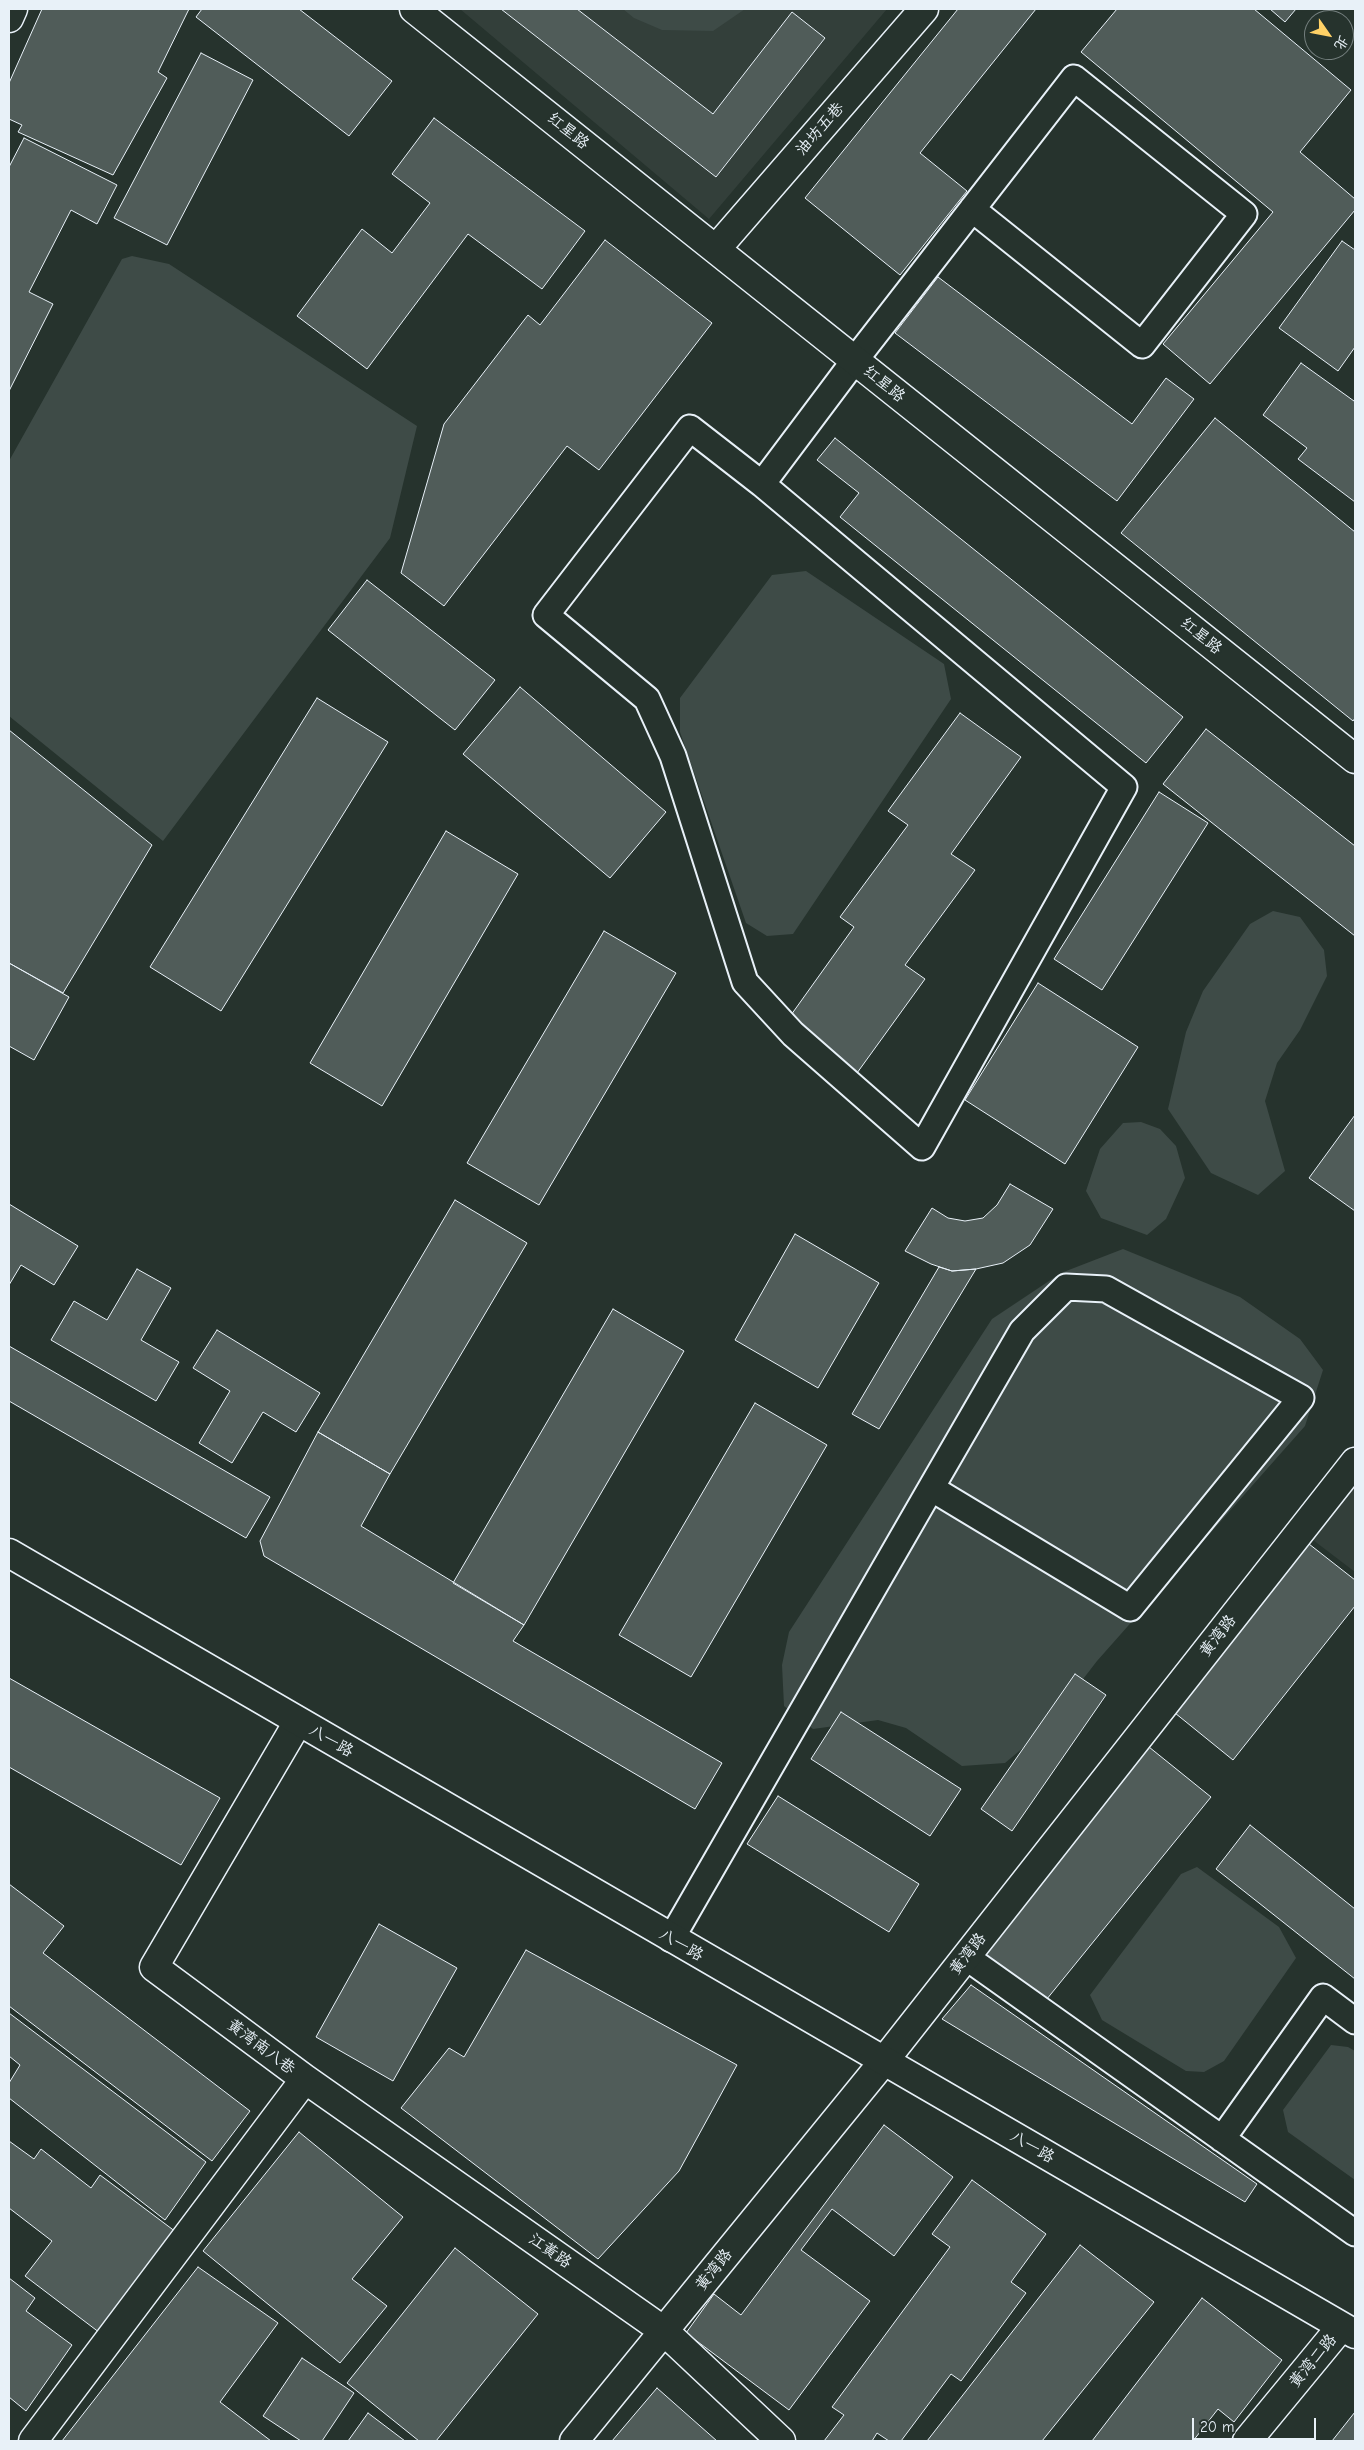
<!DOCTYPE html>
<html>
<head>
<meta charset="utf-8">
<style>
	body { margin:0 }
	#map { position:relative; width:1364px; height:2450px; overflow:hidden; background:#26332d; font-family:"Comic Neue","LXGW WenKai TC",sans-serif }
	canvas { display:block }
	.frame { position:absolute; inset:0; border:10px solid #e8f1f8; pointer-events:none }
	.north { position:absolute; left:1304px; top:10px; width:50px; height:50px; box-sizing:border-box; background:#26332d; border:1px solid #747f7e; border-radius:50%; rotate:123deg; font-size:14px; font-weight:700; line-height:20px; text-align:center; color:#e8f1f8 }
	.north::after { content:''; display:block; margin:auto; width:18px; height:22px; background:#ffd166; clip-path:polygon(50% 0,100% 100%,50% 72%,0 100%) }
	.scale { position:absolute; left:1192px; top:2418px; width:124px; height:22px; box-sizing:border-box; border:2px solid #e8f1f8; border-top:0; padding-left:6px; font-size:15px; line-height:18px; white-space:nowrap; color:#e8f1f8; -webkit-text-stroke:4px #26332d; paint-order:stroke }
</style>
</head>
<body>
<div id="map">
<canvas width="1364" height="2450"></canvas>
<div class="frame"></div>
<div class="north">北</div>
<div class="scale">20 m</div>
</div>
<script>
const c = document.querySelector('canvas').getContext('2d');
c.lineJoin = 'round';
function fillPath(path, color) {
  c.fillStyle = color;
  c.fill(path, 'evenodd');
}
function shape(rows) {
  const path = new Path2D();
  for (const r of rows) {
    path.moveTo(r[0], r[1]);
    for (let i = 2; i < r.length; i += 2) path.lineTo(r[i], r[i + 1]);
  }
  return path;
}
function strokePath(path, color, width, dash) {
  c.strokeStyle = color;
  c.lineWidth = width;
  c.lineCap = dash ? 'butt' : 'round';
  c.setLineDash(dash || []);
  c.stroke(path);
}
function label(font, color, halo, rows, align = 'center') {
  c.font = font + ' "Comic Neue","LXGW WenKai TC",sans-serif';
  c.lineWidth = 4;
  c.setLineDash([]);
  c.textBaseline = 'middle';
  c.strokeStyle = halo;
  c.fillStyle = color;
  for (const [text, x, y, turn = 0] of rows) {
    c.save();
    c.translate(x, y);
    c.rotate((+turn || 0) * Math.PI / 180);
    c.textAlign = isNaN(turn) ? turn : align;
    if (halo) c.strokeText(text, 0, 0);
    c.fillText(text, 0, 0);
    c.restore();
  }
}
fillPath(shape([
	[460,9,887,9,709,219],
	[1355,1486,1355,1572,1313,1540]
]), '#333f3a');
fillPath(shape([
	[623,9,745,9,713,31,662,30,634,18],
	[132,256,169,264,417,426,390,538,163,841,9,716,9,461,122,259],
	[806,571,944,664,951,699,793,934,767,936,746,923,680,732,680,698,772,575],
	[1273,911,1300,917,1324,950,1327,976,1300,1030,1277,1063,1265,1101,1285,1171,1258,1195,1211,1173,1168,1109,1186,1032,1203,991,1250,924],
	[1141,1122,1160,1129,1176,1146,1185,1178,1166,1219,1147,1235,1101,1218,1086,1191,1100,1149,1123,1123],
	[1123,1249,1240,1297,1300,1339,1323,1370,1305,1426,1097,1661,1043,1731,1005,1763,962,1766,906,1728,878,1720,813,1729,784,1706,782,1665,789,1632,992,1319,1061,1273],
	[1197,1867,1279,1927,1296,1958,1224,2061,1204,2072,1186,2071,1102,2020,1090,1995,1181,1874],
	[1331,2045,1348,2047,1355,2051,1355,2180,1288,2132,1283,2110]
]), '#3e4b47');
const building = shape([
	[42,9,189,9,158,72,167,78,113,175,18,132,22,125,9,119,9,83,42,9],
	[202,9,299,9,392,81,349,136,196,17,202,9],
	[501,9,577,9,713,114,792,12,825,38,716,177,501,9],
	[958,9,1036,9,920,153,967,191,900,275,805,198,958,9],
	[1117,9,1254,9,1351,90,1300,152,1355,199,1355,210,1210,384,1163,344,1273,212,1081,52,1117,9],
	[1270,9,1296,9,1285,22,1270,9],
	[201,53,253,80,167,245,114,218,201,53],
	[434,118,585,231,542,289,468,234,367,369,297,316,362,229,392,253,430,203,392,174,434,118],
	[24,138,117,185,97,224,71,210,29,292,53,304,9,391,9,167,24,138],
	[605,240,712,323,599,470,567,446,444,606,401,573,444,424,528,315,540,325,605,240],
	[1342,241,1355,250,1355,347,1338,371,1279,328,1342,241],
	[938,277,1132,424,1166,378,1194,399,1117,501,895,333,938,277],
	[1301,363,1354,401,1355,399,1355,502,1298,459,1307,448,1263,415,1301,363],
	[1215,418,1355,532,1355,718,1353,721,1121,533,1215,418],
	[835,438,1183,717,1146,763,840,517,859,493,817,460,835,438],
	[367,580,495,680,455,730,328,630,367,580],
	[520,687,666,812,610,878,463,754,520,687],
	[317,698,388,742,221,1011,150,967,317,698],
	[960,713,1021,757,951,854,975,870,905,965,925,979,857,1073,786,1022,854,927,840,917,908,825,888,811,960,713],
	[1206,729,1355,846,1355,936,1163,784,1206,729],
	[9,730,152,845,63,993,9,963,9,730],
	[1159,792,1208,823,1102,990,1054,959,1159,792],
	[446,831,518,874,382,1106,310,1063,446,831],
	[604,931,676,973,539,1205,467,1163,604,931],
	[9,963,69,997,34,1060,9,1046,9,963],
	[1038,983,1138,1047,1065,1164,965,1100,1038,983],
	[1355,1115,1355,1211,1309,1178,1355,1115],
	[1010,1184,1053,1209,1030,1245,1003,1263,976,1269,952,1271,931,1264,905,1251,932,1208,948,1218,965,1221,983,1218,997,1205,1010,1184],
	[455,1200,527,1243,390,1474,318,1432,455,1200],
	[9,1204,78,1246,54,1285,21,1265,9,1285,9,1204],
	[795,1234,879,1283,818,1388,735,1340,795,1234],
	[939,1267,952,1271,976,1269,879,1429,852,1414,939,1267],
	[137,1269,171,1288,141,1340,179,1362,156,1401,51,1340,74,1301,107,1320,137,1269],
	[613,1309,684,1351,524,1625,453,1583,613,1309],
	[217,1330,320,1393,296,1432,263,1412,232,1463,199,1443,230,1391,193,1368,217,1330],
	[9,1346,270,1497,246,1538,9,1401,9,1346],
	[755,1403,827,1445,691,1677,619,1635,755,1403],
	[318,1432,390,1474,361,1526,524,1625,513,1641,722,1763,695,1809,264,1556,260,1541,318,1432],
	[1309,1544,1355,1580,1355,1606,1233,1760,1175,1713,1309,1544],
	[1075,1674,1106,1695,1012,1831,981,1809,1075,1674],
	[9,1678,220,1798,181,1865,9,1767,9,1678],
	[841,1712,961,1789,930,1836,811,1759,841,1712],
	[1149,1747,1211,1797,1042,2005,980,1954,1149,1747],
	[778,1796,919,1884,889,1932,747,1844,778,1796],
	[1250,1825,1355,1909,1355,1979,1216,1869,1250,1825],
	[9,1884,64,1926,43,1953,250,2111,212,2161,9,2006,9,1884],
	[379,1924,457,1968,393,2081,316,2037,379,1924],
	[526,1950,737,2065,679,2171,598,2259,401,2108,449,2048,464,2057,526,1950],
	[971,1985,1257,2184,1245,2202,942,2019,971,1985],
	[9,2013,206,2162,165,2220,9,2098,9,2083,20,2065,9,2056,9,2013],
	[884,2125,953,2177,894,2256,832,2209,801,2250,870,2301,789,2410,686,2333,714,2294,741,2315,884,2125],
	[299,2132,403,2217,352,2279,387,2306,340,2363,203,2251,299,2132],
	[9,2141,34,2159,41,2149,91,2188,100,2175,180,2235,104,2336,25,2276,52,2241,9,2208,9,2141],
	[972,2180,1046,2234,1011,2282,1026,2293,961,2381,951,2374,901,2441,889,2441,877,2433,872,2441,824,2441,844,2415,832,2407,950,2247,932,2234,972,2180],
	[1080,2245,1154,2302,1042,2441,927,2441,1080,2245],
	[455,2248,538,2314,436,2441,419,2441,347,2383,455,2248],
	[198,2267,278,2323,220,2402,271,2441,62,2441,198,2267],
	[9,2278,35,2298,26,2311,72,2345,26,2411,9,2397,9,2278],
	[1202,2298,1282,2360,1234,2422,1218,2409,1193,2441,1092,2441,1202,2298],
	[302,2358,354,2393,322,2441,301,2441,263,2416,302,2358],
	[657,2388,717,2441,612,2441,657,2388],
	[1355,2412,1355,2441,1332,2441,1355,2412],
	[368,2413,405,2441,348,2441,368,2413]
]);
fillPath(building, '#505c59');
strokePath(building, '#e8f1f8', 1);
const service = shape([
	[762,484,1124,787,922,1147,793,1034,745,982,673,756,647,699,546,615,690,428,762,484,855,360,1074,78,1244,214,1142,345,972,209],
	[671,1939,931,1488,1022,1331,1066,1287,1106,1289,1301,1398,1130,1608,931,1488],
	[966,1957,1355,2233],
	[1222,2139,1323,1997,1355,2021]
]);
const minor = shape([
	[414,9,1355,759],
	[9,18,13,9],
	[716,249,924,9],
	[305,2079,664,2331,781,2441],
	[33,2441,305,2079,154,1967,298,1722],
	[574,2441,884,2061,1355,1462],
	[1247,2441,1341,2327]
]);
const tertiary = shape([
	[9,1553,1355,2334]
]);
strokePath(service, '#e8f1f8', 29);
strokePath(minor, '#e8f1f8', 31);
strokePath(tertiary, '#e8f1f8', 31);
strokePath(service, '#26332d', 25);
strokePath(minor, '#26332d', 28);
strokePath(tertiary, '#26332d', 28);
label('16px', '#e8f1f8', '#26332d', [
	["油坊五巷",820,129,-49],
	["红星路",568,131,39],
	["红星路",884,384,39],
	["红星路",1201,636,39],
	["黄湾路",1218,1636,-52],
	["八一路",331,1741,30],
	["八一路",681,1945,30],
	["黄湾路",968,1954,-52],
	["黄湾南八巷",261,2047,37],
	["八一路",1032,2147,30],
	["江黄路",550,2251,35],
	["黄湾路",714,2270,-51],
	["黄湾二路",1313,2361,-50]
]);
</script>
</body>
</html>
